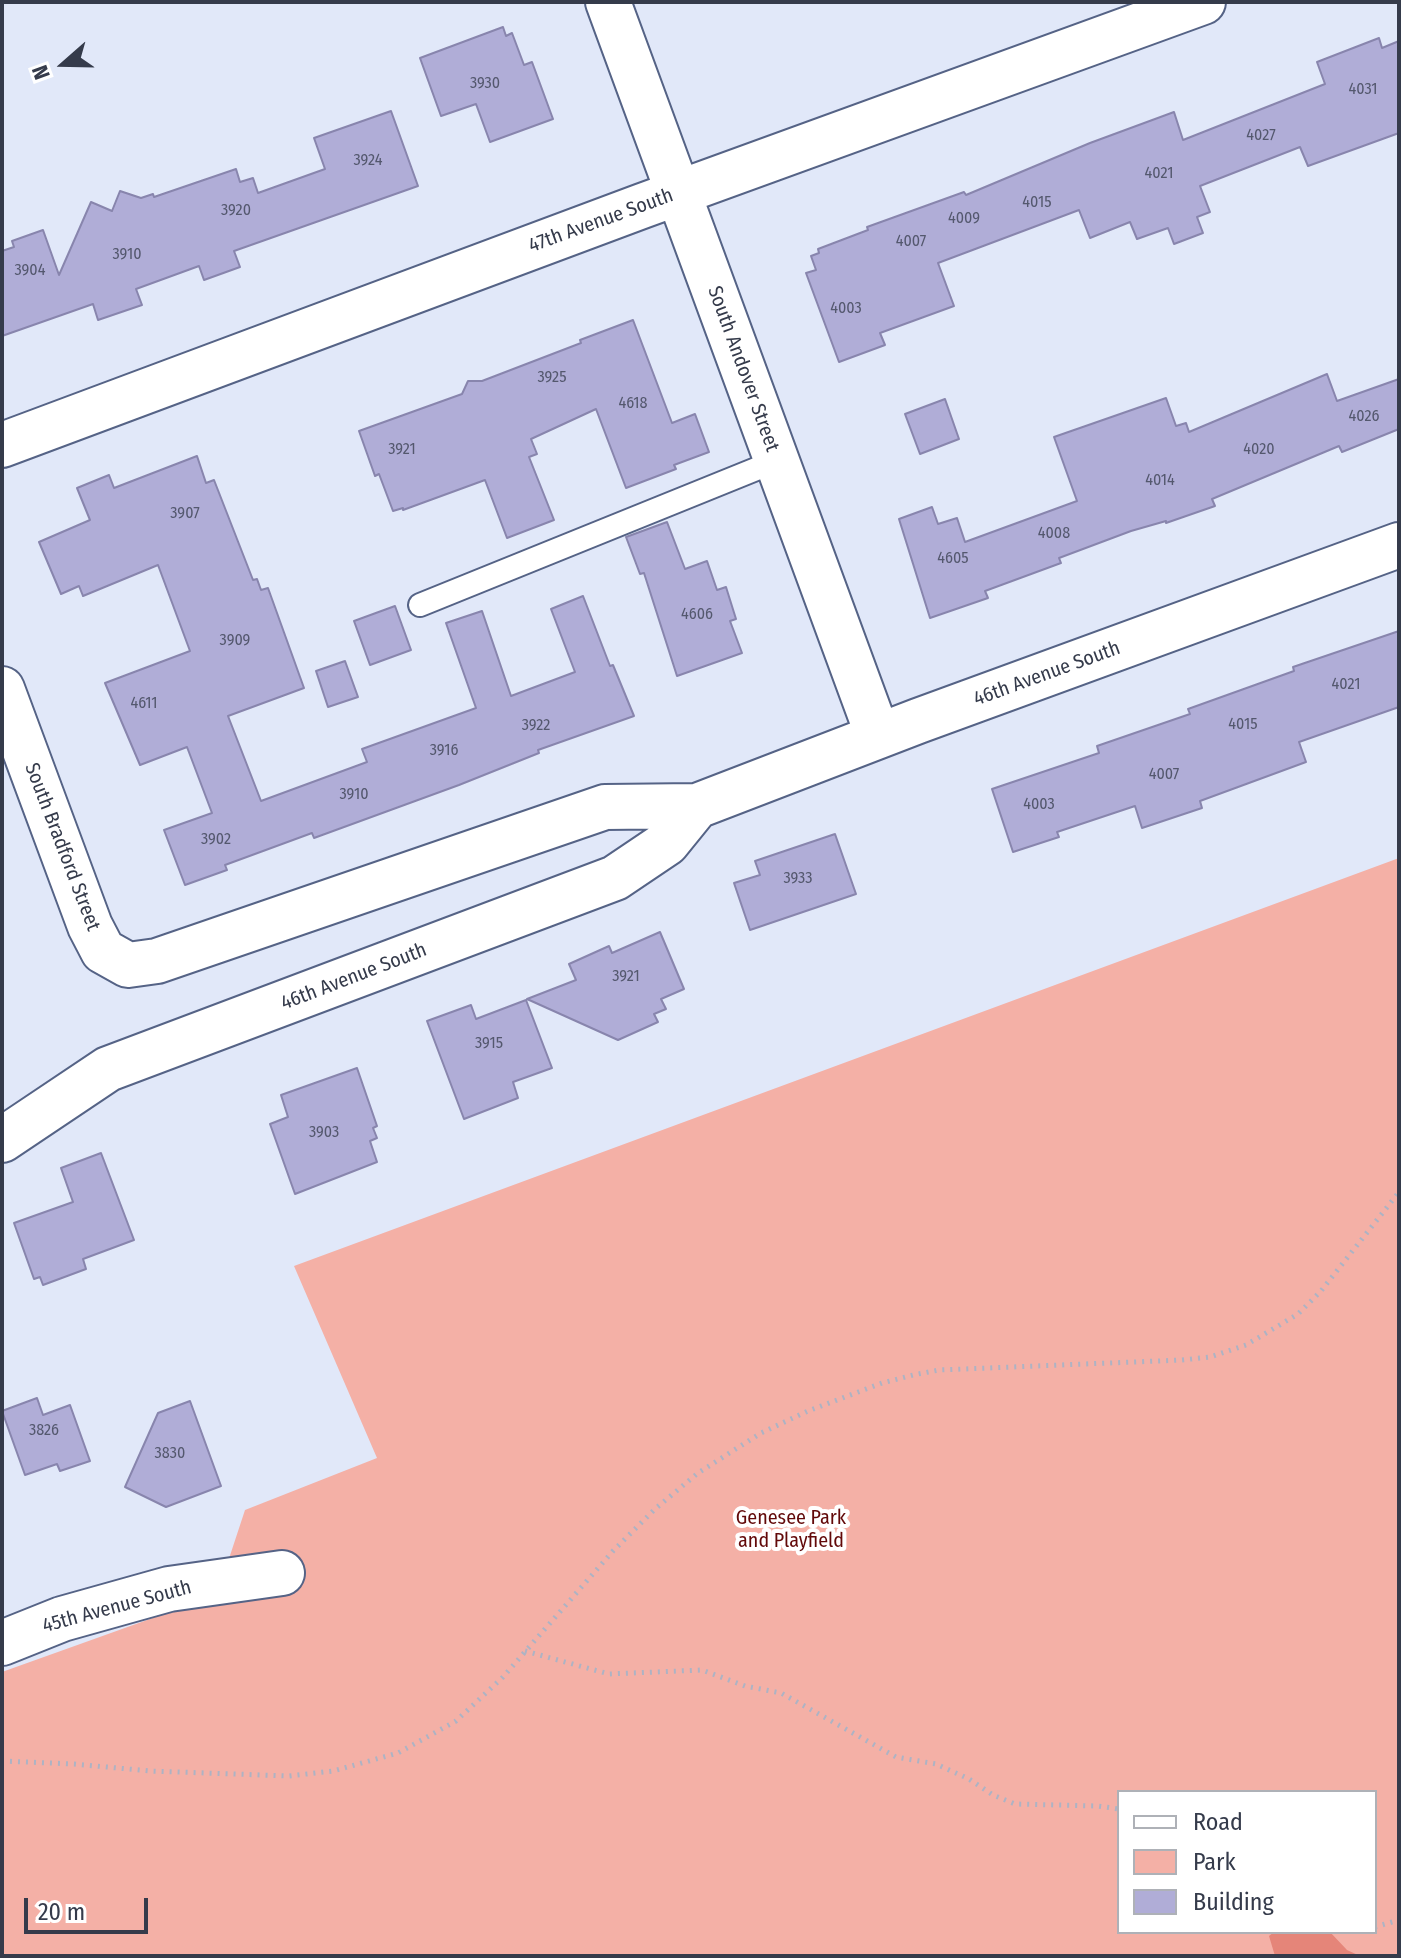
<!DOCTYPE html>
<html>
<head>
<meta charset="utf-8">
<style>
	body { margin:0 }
	#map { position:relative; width:1401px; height:1958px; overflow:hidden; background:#e1e8f9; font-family:"Fira Sans Condensed",sans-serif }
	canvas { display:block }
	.frame { position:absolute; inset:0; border:4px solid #353b4b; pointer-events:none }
	.legend { position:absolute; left:1117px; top:1790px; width:260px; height:144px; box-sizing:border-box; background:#fff; border:2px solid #aeb1b7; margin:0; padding:10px 14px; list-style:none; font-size:24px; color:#353b4b }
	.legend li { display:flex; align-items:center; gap:16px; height:40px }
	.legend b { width:40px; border:2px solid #aeb1b7 }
	.north { position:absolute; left:24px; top:24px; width:80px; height:80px; -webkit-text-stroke:6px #fff; paint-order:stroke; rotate:250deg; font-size:22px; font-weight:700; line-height:32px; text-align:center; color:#353b4b }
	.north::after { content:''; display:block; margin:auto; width:28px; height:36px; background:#353b4b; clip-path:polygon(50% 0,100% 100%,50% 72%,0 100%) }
	.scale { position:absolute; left:24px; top:1898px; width:124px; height:36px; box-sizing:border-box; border:4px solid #353b4b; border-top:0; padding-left:10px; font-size:24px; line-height:28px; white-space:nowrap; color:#353b4b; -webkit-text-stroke:6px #fff; paint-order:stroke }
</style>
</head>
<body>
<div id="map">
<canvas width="1401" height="1958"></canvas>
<div class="frame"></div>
<ul class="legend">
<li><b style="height:10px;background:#fff"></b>Road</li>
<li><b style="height:22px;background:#f4b0a6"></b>Park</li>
<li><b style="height:22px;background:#b0add7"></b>Building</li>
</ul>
<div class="north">N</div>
<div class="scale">20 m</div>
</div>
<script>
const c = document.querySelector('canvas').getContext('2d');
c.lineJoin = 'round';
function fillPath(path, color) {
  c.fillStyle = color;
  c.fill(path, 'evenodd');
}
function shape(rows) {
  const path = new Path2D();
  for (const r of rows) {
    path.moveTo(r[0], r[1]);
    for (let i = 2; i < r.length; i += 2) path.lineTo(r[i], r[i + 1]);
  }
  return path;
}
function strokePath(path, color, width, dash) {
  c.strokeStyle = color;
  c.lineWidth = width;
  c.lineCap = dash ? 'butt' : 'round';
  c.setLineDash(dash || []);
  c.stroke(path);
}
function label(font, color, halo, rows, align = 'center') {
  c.font = font + ' "Fira Sans Condensed",sans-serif';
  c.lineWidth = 8;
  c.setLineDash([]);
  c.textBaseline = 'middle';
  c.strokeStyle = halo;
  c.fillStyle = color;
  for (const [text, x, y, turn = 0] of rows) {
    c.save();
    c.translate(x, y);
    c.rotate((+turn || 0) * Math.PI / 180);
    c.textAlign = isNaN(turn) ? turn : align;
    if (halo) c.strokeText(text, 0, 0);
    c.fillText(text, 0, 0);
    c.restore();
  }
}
fillPath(shape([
	[1399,858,1399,1956,2,1956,2,1672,217,1595,245,1510,377,1458,294,1266],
	[1119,1792,1375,1792,1375,1932,1119,1932]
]), '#f4b0a6');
fillPath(shape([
	[1274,1932,1330,1932,1347,1950,1360,1956,1275,1956,1269,1936]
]), '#e58579');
const building = shape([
	[503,27,506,36,512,33,524,65,532,62,553,119,490,142,476,104,441,116,420,58,503,27],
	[1379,38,1382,48,1399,41,1399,133,1308,166,1300,147,1200,186,1210,212,1197,217,1203,233,1174,244,1168,228,1137,239,1130,222,1090,238,1079,210,938,263,954,306,880,333,885,345,839,362,806,273,816,270,811,256,819,253,818,249,868,230,867,227,964,192,966,195,1090,143,1174,112,1183,140,1325,84,1317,62,1379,38],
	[391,111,418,186,234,251,240,267,204,280,199,266,136,289,142,305,98,320,93,304,2,336,2,251,14,247,12,241,43,230,59,275,91,202,112,211,120,191,141,198,153,194,154,197,236,169,240,182,253,178,258,193,325,169,314,138,391,111],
	[633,320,672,423,695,414,709,452,674,465,676,469,626,488,596,409,531,439,537,454,529,457,554,520,507,538,485,480,403,510,403,508,393,511,379,474,375,476,359,431,462,394,468,381,482,381,581,343,580,340,633,320],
	[1327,374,1337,401,1399,379,1399,429,1342,452,1339,446,1212,499,1215,506,1166,523,1166,521,1131,531,1059,558,1061,563,985,591,988,598,930,618,899,519,932,507,938,524,957,518,965,542,1077,501,1054,437,1166,398,1176,426,1186,423,1189,432,1327,374],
	[945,399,959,439,920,454,905,414,945,399],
	[197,456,206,483,214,480,253,580,257,579,261,590,268,588,304,688,228,716,261,801,367,762,362,749,476,708,446,623,482,611,511,696,575,672,551,609,583,596,610,666,613,665,634,716,538,750,539,753,459,785,314,838,312,833,225,865,227,870,185,885,164,830,212,813,187,747,140,765,105,683,190,651,158,565,83,596,79,586,61,594,39,542,90,520,77,488,109,475,114,488,197,456],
	[667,522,685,569,707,561,717,590,726,587,736,619,730,621,742,653,677,676,644,573,640,574,626,537,667,522],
	[395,606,411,650,370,665,354,621,395,606],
	[1399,631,1399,707,1299,742,1306,762,1200,801,1202,808,1142,828,1135,806,1057,832,1059,837,1013,852,992,789,1099,753,1097,746,1190,714,1188,709,1294,671,1293,667,1399,631],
	[345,661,358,697,328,707,316,671,345,661],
	[835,834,856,894,750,930,734,883,760,875,755,861,835,834],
	[660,932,684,989,661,999,666,1009,654,1014,658,1022,618,1040,527,999,576,980,569,964,609,946,612,953,660,932],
	[526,1000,552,1068,513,1082,518,1098,464,1119,427,1021,471,1005,476,1019,526,1000],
	[357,1068,377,1126,373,1128,377,1138,370,1141,377,1162,295,1194,270,1124,288,1117,281,1095,357,1068],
	[101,1153,134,1240,83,1259,86,1269,43,1285,40,1277,34,1279,14,1223,73,1202,61,1168,101,1153],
	[37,1398,43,1415,70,1405,90,1461,60,1471,57,1464,25,1475,2,1411,37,1398],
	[190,1401,221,1486,166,1507,125,1487,158,1413,190,1401]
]);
fillPath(building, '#b0add7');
strokePath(building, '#8885ad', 2);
const service = shape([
	[420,605,776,461]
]);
const minor = shape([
	[608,2,878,736],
	[2,445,642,206,1203,2],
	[2,689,90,926,103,951,128,965,157,961,605,807,697,806,918,721,1399,545],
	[2,1140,108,1069,615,878,667,843,697,806],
	[2,1643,62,1619,169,1589,282,1573]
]);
strokePath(service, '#556386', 26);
strokePath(minor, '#556386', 48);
strokePath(shape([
	[525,1651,609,1674,702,1670,745,1686,781,1693,896,1757,936,1764,969,1779,993,1795,1015,1804,1098,1806,1119,1809],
	[2,1761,74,1764,150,1771,289,1776,333,1771,398,1753,456,1721,503,1677,613,1551,655,1509,698,1473,761,1433,808,1411,882,1383,913,1375,939,1370,1182,1360,1210,1357,1246,1345,1298,1314,1321,1291,1399,1192],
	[1375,1927,1399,1920]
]), '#adb3c4', 5, [2, 6]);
strokePath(service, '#fff', 22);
strokePath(minor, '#fff', 44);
label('16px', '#54586e', null, [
	["3930",485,84],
	["4031",1363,90],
	["4027",1261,136],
	["3924",368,161],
	["4021",1159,174],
	["4015",1037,203],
	["3920",236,211],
	["4009",964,219],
	["4007",911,242],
	["3910",127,255],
	["3904",30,271],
	["4003",846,309],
	["3925",552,378],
	["4618",633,404],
	["4026",1364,417],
	["3921",402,450],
	["4020",1259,450],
	["4014",1160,481],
	["3907",185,514],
	["4008",1054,534],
	["4605",953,559],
	["4606",697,615],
	["3909",235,641],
	["4021",1346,685],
	["4611",144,704],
	["4015",1243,725],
	["3922",536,726],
	["3916",444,751],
	["4007",1164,775],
	["3910",354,795],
	["4003",1039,805],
	["3902",216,840],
	["3933",798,879],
	["3921",626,977],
	["3915",489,1044],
	["3903",324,1133],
	["3826",44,1431],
	["3830",170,1454]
]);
label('20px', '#353b4b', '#fff', [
	["47th Avenue South",601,221,-20],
	["South Andover Street",743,369,70],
	["46th Avenue South",1047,674,-20],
	["South Bradford Street",62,847,69],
	["46th Avenue South",354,977,-21],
	["45th Avenue South",117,1607,-15]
]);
label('20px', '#620909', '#fff', [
	["Genesee Park",791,1518],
	["and Playfield",791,1541]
]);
</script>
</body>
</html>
